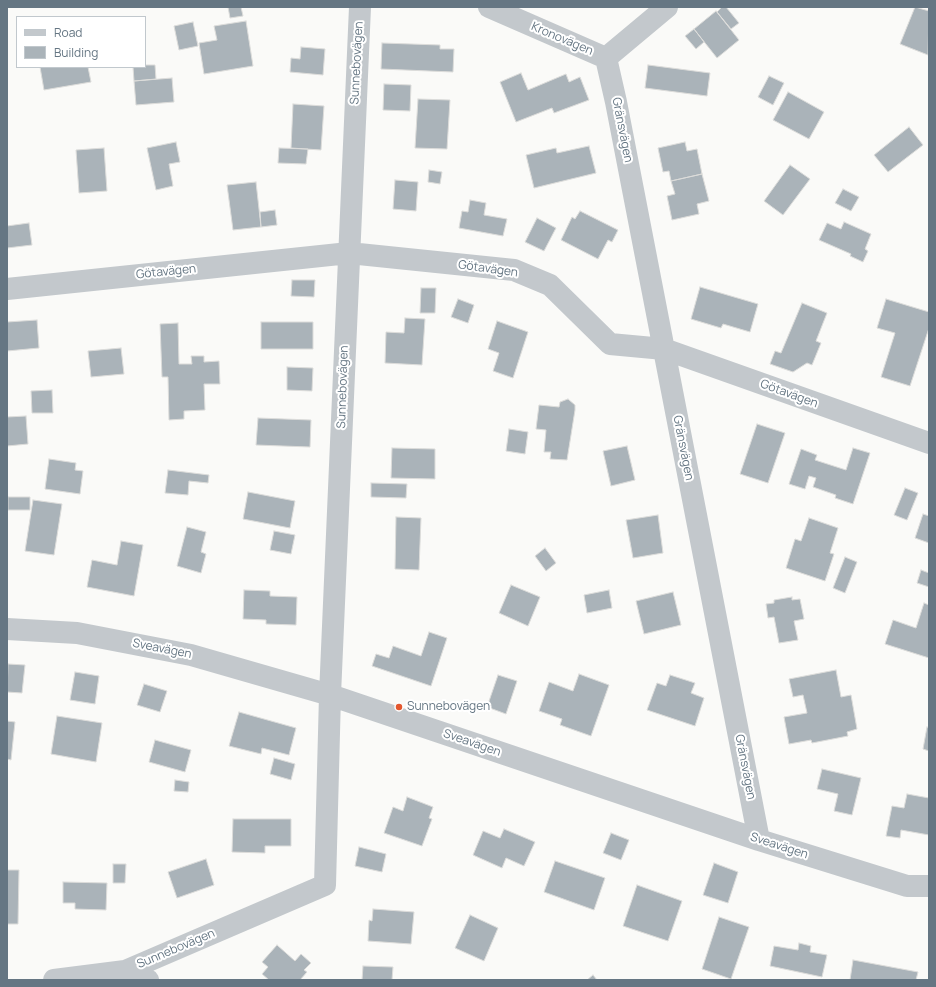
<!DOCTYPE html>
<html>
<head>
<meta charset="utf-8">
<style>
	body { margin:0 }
	#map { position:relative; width:936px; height:987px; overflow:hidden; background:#fafaf8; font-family:Manrope,sans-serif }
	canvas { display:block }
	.frame { position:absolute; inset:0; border:8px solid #657683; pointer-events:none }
	.legend { position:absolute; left:16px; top:16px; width:130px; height:52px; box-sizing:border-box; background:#fff; border:1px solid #c1c8cd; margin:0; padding:5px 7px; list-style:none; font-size:12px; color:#657683 }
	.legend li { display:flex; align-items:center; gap:8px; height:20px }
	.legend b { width:20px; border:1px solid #c1c8cd }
</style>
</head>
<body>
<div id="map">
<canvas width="936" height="987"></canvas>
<div class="frame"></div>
<ul class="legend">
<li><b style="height:5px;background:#c3c8cc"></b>Road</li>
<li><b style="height:11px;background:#aab3b9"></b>Building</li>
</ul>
</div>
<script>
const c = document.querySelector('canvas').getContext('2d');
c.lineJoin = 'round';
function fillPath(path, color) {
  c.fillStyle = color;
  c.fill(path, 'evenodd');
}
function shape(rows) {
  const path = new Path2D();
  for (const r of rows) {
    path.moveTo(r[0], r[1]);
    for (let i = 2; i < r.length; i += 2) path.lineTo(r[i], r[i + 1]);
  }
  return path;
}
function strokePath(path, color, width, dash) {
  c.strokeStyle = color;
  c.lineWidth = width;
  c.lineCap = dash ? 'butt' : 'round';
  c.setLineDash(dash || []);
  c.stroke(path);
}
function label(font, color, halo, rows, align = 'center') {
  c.font = font + ' Manrope,sans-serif';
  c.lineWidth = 4;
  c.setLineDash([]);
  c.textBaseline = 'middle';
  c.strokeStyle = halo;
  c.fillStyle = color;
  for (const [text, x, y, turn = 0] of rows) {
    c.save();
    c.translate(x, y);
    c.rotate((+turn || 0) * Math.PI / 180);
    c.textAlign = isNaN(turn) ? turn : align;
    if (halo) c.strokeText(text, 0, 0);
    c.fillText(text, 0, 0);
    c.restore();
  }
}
const building = shape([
	[228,7,241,7,243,16,230,18,228,7],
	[722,7,726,7,739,23,731,29,717,12,722,7],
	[915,7,929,11,928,55,900,44,915,7],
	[716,11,739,40,717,58,694,29,716,11],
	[246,21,253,66,204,74,199,43,217,40,214,26,246,21],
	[193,22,198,46,179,50,174,26,193,22],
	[694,29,704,42,696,49,685,36,694,29],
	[382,43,440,45,440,49,454,49,453,72,381,69,382,43],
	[301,47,325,49,323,75,290,72,291,58,300,59,301,47],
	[145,65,155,65,156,79,134,81,133,67,145,67,145,65],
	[648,65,710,73,707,96,645,88,648,65],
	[40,67,88,67,91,82,44,90,40,67],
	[521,73,528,90,566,74,569,82,580,77,589,100,554,113,552,108,516,122,500,82,521,73],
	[769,76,784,83,773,105,758,97,769,76],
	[172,78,174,102,136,105,134,81,172,78],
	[384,84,411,85,410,111,383,110,384,84],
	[788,92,824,112,809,139,773,120,788,92],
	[418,99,450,100,447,149,415,148,418,99],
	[293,104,324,106,321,150,291,148,293,104],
	[909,127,923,145,888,172,874,155,909,127],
	[176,142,180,162,169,164,173,186,156,190,147,148,176,142],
	[685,142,687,151,697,149,702,174,671,181,669,171,663,172,658,148,685,142],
	[589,146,596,173,534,188,526,155,556,148,557,153,589,146],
	[104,148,107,191,79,193,76,150,104,148],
	[279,148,308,149,306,164,278,163,279,148],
	[790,165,810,179,783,215,764,201,790,165],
	[429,170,442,172,440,184,428,182,429,170],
	[702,174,709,201,697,204,699,214,672,220,667,196,675,194,671,181,702,174],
	[395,180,418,182,416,211,393,209,395,180],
	[256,182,261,227,233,230,227,185,256,182],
	[843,189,859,197,851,211,835,203,843,189],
	[470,200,486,203,484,215,507,219,503,236,459,228,462,211,468,212,470,200],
	[275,210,277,225,261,227,260,212,275,210],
	[580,211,618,230,612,242,608,240,598,259,561,240,572,217,575,219,580,211],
	[537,218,556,228,544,251,525,242,537,218],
	[844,222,871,234,865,249,868,251,863,262,850,256,851,254,819,240,827,223,841,229,844,222],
	[29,223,32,245,7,248,7,226,29,223],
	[292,280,315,280,314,297,291,296,292,280],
	[700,287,758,304,750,332,723,324,721,328,691,319,700,287],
	[421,288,436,288,435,313,420,313,421,288],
	[458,299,474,305,468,323,451,317,458,299],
	[886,299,929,312,929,328,910,386,881,377,895,333,877,328,886,299],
	[802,303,827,313,816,341,821,343,812,365,807,363,793,372,770,364,775,351,781,353,802,303],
	[405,318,425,319,422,365,385,363,386,332,404,333,405,318],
	[37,320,39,348,7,351,7,322,37,320],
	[497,321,528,332,513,378,493,371,499,353,488,349,497,321],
	[261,322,313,322,313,349,261,349,261,322],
	[178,323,179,364,192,364,191,356,204,356,204,362,219,361,220,384,204,384,205,410,184,411,184,419,169,420,168,377,162,377,160,324,178,323],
	[121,348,124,374,91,377,88,351,121,348],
	[287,367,313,368,312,391,287,390,287,367],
	[52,390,53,413,32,413,31,391,52,390],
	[568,399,575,405,575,410,567,460,550,459,551,452,544,452,546,430,536,429,539,405,559,407,560,402,568,399],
	[26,416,28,444,7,446,7,417,26,416],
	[258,418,311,420,310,447,256,445,258,418],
	[757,424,785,433,768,483,740,474,757,424],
	[509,429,528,432,525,454,506,451,509,429],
	[627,446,635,480,611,486,603,451,627,446],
	[392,448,435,449,435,479,391,478,392,448],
	[853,448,870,453,853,504,835,498,836,495,813,487,816,478,809,476,805,489,789,484,801,449,817,455,815,460,846,470,853,448],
	[49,459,76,463,75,470,83,471,80,494,45,489,49,459],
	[168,470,209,475,208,483,189,481,188,495,165,493,168,470],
	[371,483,407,484,406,498,371,497,371,483],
	[905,488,918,493,907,520,894,515,905,488],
	[248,492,295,501,290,528,243,519,248,492],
	[8,497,30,497,30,510,8,510,8,497],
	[33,500,62,504,54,555,25,551,33,500],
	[923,514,929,516,929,543,915,538,923,514],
	[658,515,663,553,633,558,626,520,658,515],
	[396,517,421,518,419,570,395,569,396,517],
	[809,518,838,528,830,553,834,554,825,581,786,568,795,539,801,541,809,518],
	[187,527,206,532,201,552,206,554,201,573,177,566,187,527],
	[274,531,295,535,291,554,270,550,274,531],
	[121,541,143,545,134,596,87,587,92,560,117,565,121,541],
	[545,548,556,563,546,571,535,556,545,548],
	[845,557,857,562,845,593,833,588,845,557],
	[921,570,929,573,929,587,917,583,921,570],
	[511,585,540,597,528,626,499,613,511,585],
	[244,590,270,591,270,596,297,597,296,625,266,624,266,620,243,619,244,590],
	[609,590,612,608,587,613,584,595,609,590],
	[673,592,681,625,644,634,636,601,673,592],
	[792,597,792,600,800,599,804,619,794,621,798,640,779,643,774,617,768,618,766,604,774,603,774,600,792,597],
	[924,603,929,605,929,658,885,644,893,620,916,628,924,603],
	[429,632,447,638,431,686,372,666,376,654,389,658,393,646,421,656,429,632],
	[8,664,25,665,22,693,7,692,8,664],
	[836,670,841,697,851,695,857,729,847,732,848,736,812,743,811,740,789,744,784,717,807,713,803,695,793,697,789,679,836,670],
	[75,672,99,676,95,704,70,700,75,672],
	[579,674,609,685,591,736,560,725,562,719,539,711,549,682,573,691,579,674],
	[498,675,517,681,506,714,487,707,498,675],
	[670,675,695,683,691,693,704,698,695,726,647,710,657,683,666,686,670,675],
	[144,684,167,691,160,712,137,705,144,684],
	[239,712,296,728,289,755,262,748,261,754,229,746,239,712],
	[57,716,102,723,96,762,51,754,57,716],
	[7,721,15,722,11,760,7,759,7,721],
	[927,727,929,728,929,751,923,749,927,727],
	[155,740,191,750,185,772,149,762,155,740],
	[274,758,295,764,291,780,270,774,274,758],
	[822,769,861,778,852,815,834,811,838,794,817,789,822,769],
	[175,780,189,782,188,792,174,791,175,780],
	[907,794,929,798,929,835,901,830,900,838,886,836,892,806,904,808,907,794],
	[407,797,433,807,429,818,432,819,422,846,384,833,393,807,403,811,407,797],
	[233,819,291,819,291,846,265,846,265,853,232,852,233,819],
	[504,829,535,842,524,866,506,858,502,868,473,855,483,831,500,838,504,829],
	[611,833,629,840,621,860,603,853,611,833],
	[359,847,386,854,382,872,355,866,359,847],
	[206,859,214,885,177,898,168,872,206,859],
	[555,861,605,878,594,910,544,892,555,861],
	[714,863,738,872,728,903,703,895,714,863],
	[113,864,126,864,125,883,113,883,113,864],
	[7,870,19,870,18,924,7,924,7,870],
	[63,882,107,883,106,910,75,909,75,903,63,903,63,882],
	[637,885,682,901,668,941,623,926,637,885],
	[373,909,414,912,411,944,368,941,369,920,372,921,373,909],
	[470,915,498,928,484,961,455,948,470,915],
	[719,917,749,927,731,979,702,969,719,917],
	[799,943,811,946,810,952,827,955,822,977,770,966,774,946,798,950,799,943],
	[277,945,295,961,301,954,311,963,304,970,307,972,300,980,269,980,262,974,268,967,262,962,277,945],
	[853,960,918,972,916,980,850,980,853,960],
	[363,966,393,967,392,980,362,980,363,966],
	[593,975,597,980,587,980,593,975]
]);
fillPath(building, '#aab3b9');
strokePath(building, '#dcdcda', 1);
strokePath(shape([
	[489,7,606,58,667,7],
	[606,58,616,102,759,840],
	[7,289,349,253,514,270,550,285,610,344,664,349,929,443],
	[7,629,77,633,191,655,330,695,759,840,907,886,929,886],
	[125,971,325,885,330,695,360,7],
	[54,980,125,971,148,980]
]), '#c3c8cc', 22);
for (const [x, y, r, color] of [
	[399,707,4,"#e4572e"]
]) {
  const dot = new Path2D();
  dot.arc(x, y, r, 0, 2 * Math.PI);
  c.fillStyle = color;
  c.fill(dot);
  strokePath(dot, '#fff', 1.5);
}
label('12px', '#657683', '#fff', [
	["Kronovägen",562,39,23],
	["Sunnebovägen",357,63,-87],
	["Gränsvägen",622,130,79],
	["Götavägen",488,269,8],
	["Götavägen",166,272,-6],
	["Sunnebovägen",343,387,-88],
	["Götavägen",789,394,20],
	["Gränsvägen",683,448,79],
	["Sveavägen",162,649,11],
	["Sveavägen",472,743,19],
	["Gränsvägen",745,767,79],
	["Sveavägen",779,846,18],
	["Sunnebovägen",176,949,-23]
]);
label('12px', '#657683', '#fff', [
	["Sunnebovägen",407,707]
], 'left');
</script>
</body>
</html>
